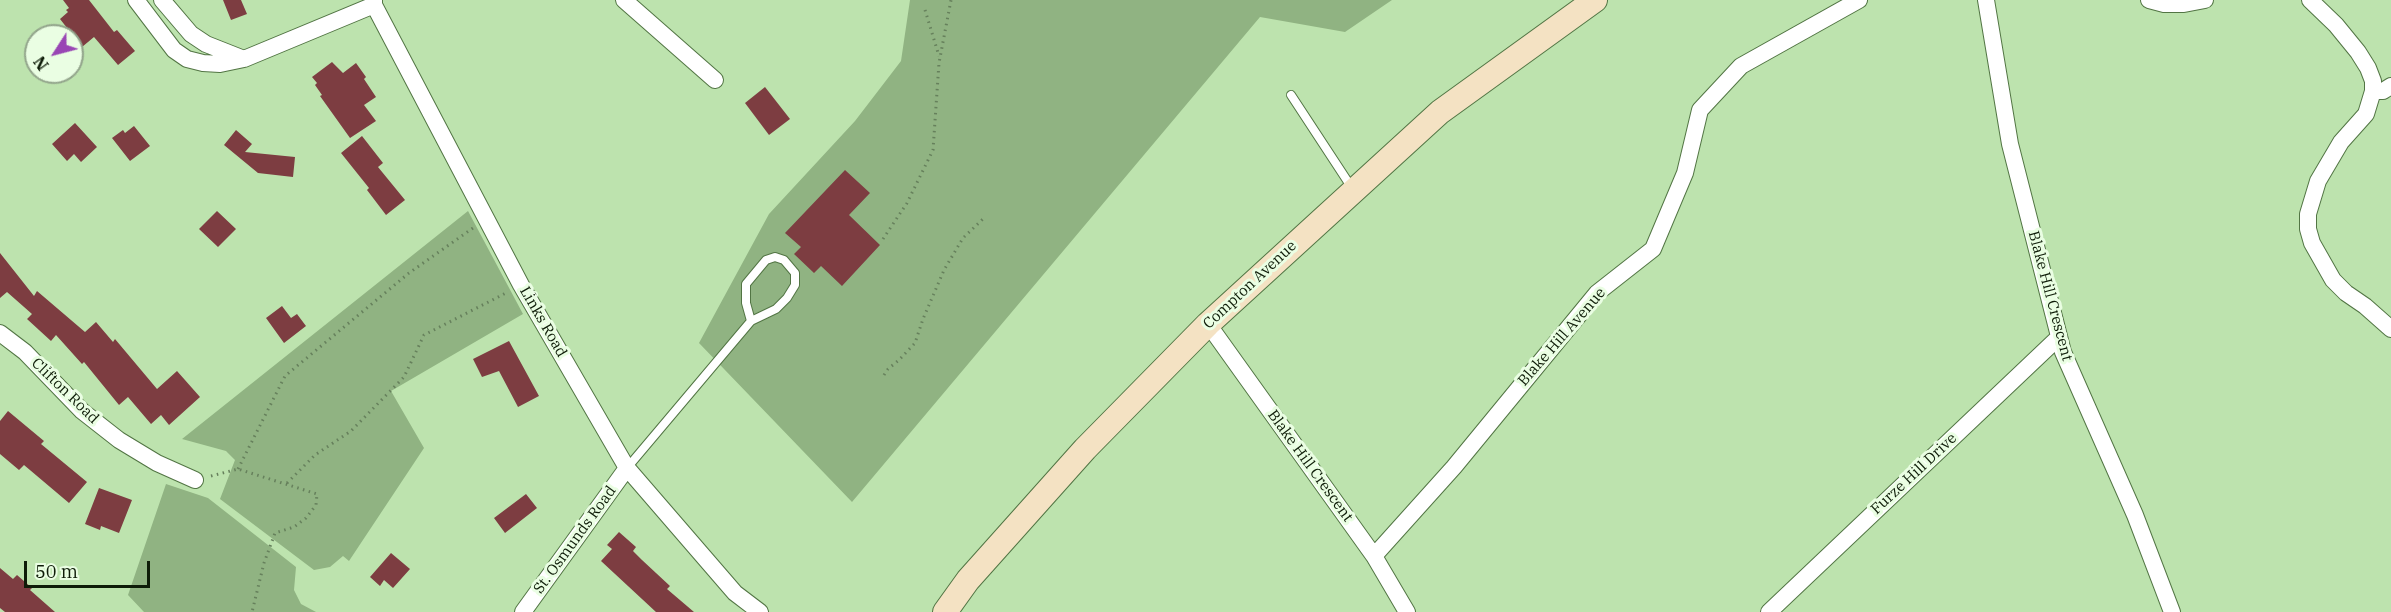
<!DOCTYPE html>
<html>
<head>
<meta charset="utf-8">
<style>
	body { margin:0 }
	#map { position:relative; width:2391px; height:612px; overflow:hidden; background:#bde3ae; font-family:"IBM Plex Serif",serif }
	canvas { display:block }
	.north { position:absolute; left:24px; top:24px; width:60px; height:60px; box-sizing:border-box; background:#eafee3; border:2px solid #92a48b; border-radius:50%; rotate:234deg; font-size:16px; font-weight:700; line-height:24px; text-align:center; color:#0e1c08 }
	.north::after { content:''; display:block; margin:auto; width:21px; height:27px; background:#9946b4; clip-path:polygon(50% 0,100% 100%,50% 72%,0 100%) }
	.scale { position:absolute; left:24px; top:561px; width:126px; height:27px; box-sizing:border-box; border:3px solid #0e1c08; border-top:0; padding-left:8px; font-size:18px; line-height:21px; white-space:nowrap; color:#0e1c08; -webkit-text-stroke:4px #eafee3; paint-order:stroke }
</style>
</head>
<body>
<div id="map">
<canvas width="2391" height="612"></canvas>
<div class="north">N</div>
<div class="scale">50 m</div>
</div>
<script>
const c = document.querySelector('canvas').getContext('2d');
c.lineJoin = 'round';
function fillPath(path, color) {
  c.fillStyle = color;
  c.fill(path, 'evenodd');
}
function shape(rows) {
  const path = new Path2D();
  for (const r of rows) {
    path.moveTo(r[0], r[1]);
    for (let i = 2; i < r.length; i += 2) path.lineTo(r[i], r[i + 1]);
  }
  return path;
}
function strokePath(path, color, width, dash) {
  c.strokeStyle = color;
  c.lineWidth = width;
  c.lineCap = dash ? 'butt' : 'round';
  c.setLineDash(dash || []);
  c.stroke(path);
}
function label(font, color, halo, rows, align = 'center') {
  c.font = font + ' "IBM Plex Serif",serif';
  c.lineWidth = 6;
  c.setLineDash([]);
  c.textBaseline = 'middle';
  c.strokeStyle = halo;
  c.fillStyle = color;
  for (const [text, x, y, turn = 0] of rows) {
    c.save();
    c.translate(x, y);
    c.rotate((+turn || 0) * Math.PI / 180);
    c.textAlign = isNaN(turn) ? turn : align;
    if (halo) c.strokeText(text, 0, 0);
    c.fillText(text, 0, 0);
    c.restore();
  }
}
fillPath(shape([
	[910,0,1392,0,1345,32,1260,17,852,502,699,343,769,214,855,121,901,61],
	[468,211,523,314,391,391,424,448,349,561,343,556,330,567,314,570,220,499,235,460,226,451,182,439],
	[166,484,208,498,296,567,294,590,301,604,316,612,144,612,128,595]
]), '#90b382');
fillPath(shape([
	[63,0,89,0,114,32,117,30,135,51,118,65,94,37,82,47,60,19,68,12,66,10,69,8],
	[223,0,241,0,247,14,231,20],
	[332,62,343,73,356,63,366,77,364,79,376,97,364,105,376,121,350,138,320,96,322,95,315,85,317,83,312,77],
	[765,87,790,119,769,135,745,103],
	[75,123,97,147,81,162,74,154,67,161,52,144],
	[134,126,150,146,130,161,112,138,123,130,125,133],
	[236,130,252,144,245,152,295,157,293,177,258,173,224,145],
	[362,136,383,163,378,167,405,200,386,215,367,190,369,188,341,153],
	[845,170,870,193,849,215,880,245,842,286,821,266,814,273,794,254,801,247,785,233],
	[217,211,236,229,218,247,199,229],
	[0,253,34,296,37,291,85,332,96,322,113,342,115,339,157,389,177,371,200,397,169,425,161,415,151,424,128,397,119,405,84,362,82,364,56,335,51,341,27,319,32,314,7,292,0,298],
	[282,306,291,318,297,314,306,326,284,343,266,318],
	[509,341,539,396,518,407,499,371,482,377,473,359],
	[8,411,44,441,41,444,87,482,69,503,24,465,19,470,0,454,0,421],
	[99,488,132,500,119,533,101,526,100,530,85,524],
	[526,494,537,508,505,533,494,518],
	[619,532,636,547,633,551,642,560,670,586,667,589,694,612,656,612,601,561,612,549,607,545],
	[391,553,410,569,393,588,384,580,380,586,370,577],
	[0,568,13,579,17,575,32,588,30,590,55,612,5,612,0,608]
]), '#7d3d41');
const lane = shape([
	[1291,95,1352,188],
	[627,468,751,321,776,309,787,298,795,285,795,273,784,260,775,257,766,260,746,284,746,303,751,321]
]);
const street = shape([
	[136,0,174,50,187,59,203,63,220,64,244,59,374,5],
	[162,0,191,34,206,44,244,59],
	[374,0,374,5,521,285,627,468,735,593,760,612],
	[624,0,715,80],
	[1986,0,2010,144,2063,352,2135,515,2172,612],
	[2149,0,2164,4,2184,4,2205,0],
	[2310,0,2336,25,2358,52,2368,68,2373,81,2373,91,2366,114,2341,142,2318,181,2308,214,2308,229,2312,243,2333,280,2346,293,2365,306,2391,329],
	[2373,91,2383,91,2391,86],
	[1208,324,1374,556,1407,612],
	[0,333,25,352,82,411,119,440,157,463,195,480],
	[1374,556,1454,467,1597,293,1653,249,1685,173,1700,110,1741,66,1859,0],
	[523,612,627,468],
	[1769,612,2059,337]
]);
const secondary = shape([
	[945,612,968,580,1085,449,1208,324,1440,112,1595,0]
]);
strokePath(lane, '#527544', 10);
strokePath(street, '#527544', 18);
strokePath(secondary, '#527544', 26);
strokePath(shape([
	[925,10,939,56],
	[883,239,907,203,933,150,939,63,951,0],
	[884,375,888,369,899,360,915,343,923,319,944,270,963,238,984,218],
	[238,469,285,376,409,273,473,228],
	[211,476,238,469,317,494,316,505,306,518,294,527,275,533,264,563,252,612],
	[287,483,315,455,351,431,404,377,424,335,506,293]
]), '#66805c', 3, [1.5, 4.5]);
strokePath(lane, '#fff', 8);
strokePath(street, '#fff', 16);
strokePath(secondary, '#f4e2c3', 24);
label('15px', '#0e1c08', '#eafee3', [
	["Compton Avenue",1250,285,-43],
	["Blake Hill Crescent",2050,296,75],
	["Links Road",543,322,60],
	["Blake Hill Avenue",1562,337,-49],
	["Clifton Road",65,391,44],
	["Blake Hill Crescent",1310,466,54],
	["Furze Hill Drive",1914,474,-43],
	["St. Osmunds Road",575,540,-54]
]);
</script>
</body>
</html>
